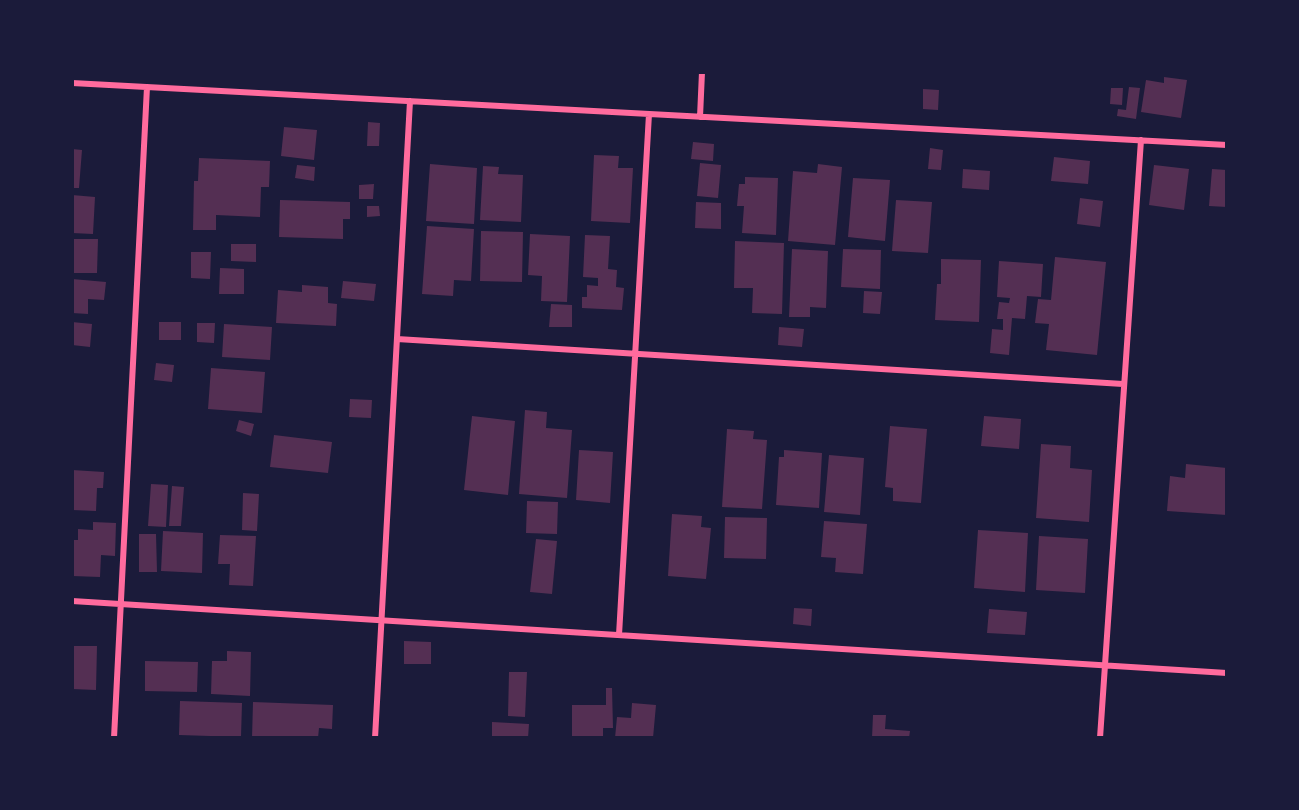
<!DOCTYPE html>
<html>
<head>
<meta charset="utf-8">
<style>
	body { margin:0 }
	#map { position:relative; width:1299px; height:810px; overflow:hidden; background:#1b1b3a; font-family:"PT Sans",sans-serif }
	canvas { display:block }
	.frame { position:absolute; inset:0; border:74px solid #1b1b3a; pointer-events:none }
</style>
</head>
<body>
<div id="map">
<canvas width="1299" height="810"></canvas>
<div class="frame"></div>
</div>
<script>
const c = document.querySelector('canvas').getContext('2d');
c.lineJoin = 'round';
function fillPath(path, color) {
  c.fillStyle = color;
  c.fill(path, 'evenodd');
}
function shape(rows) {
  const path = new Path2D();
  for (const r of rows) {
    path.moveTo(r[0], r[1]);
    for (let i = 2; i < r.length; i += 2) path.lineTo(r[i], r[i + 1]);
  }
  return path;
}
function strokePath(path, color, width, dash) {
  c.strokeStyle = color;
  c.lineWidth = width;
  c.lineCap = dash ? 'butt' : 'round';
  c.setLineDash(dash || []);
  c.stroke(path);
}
fillPath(shape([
	[1164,77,1187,80,1181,118,1141,112,1146,80,1164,83],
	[1129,87,1140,88,1136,119,1117,116,1118,109,1126,110],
	[1111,88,1123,88,1122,105,1110,104],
	[923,89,939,90,938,110,923,109],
	[368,122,380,123,379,146,367,146],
	[284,127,317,130,314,160,281,156],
	[693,142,714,144,713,161,691,159],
	[930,148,943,150,941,170,928,169],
	[72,149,82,150,79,188,72,188],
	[594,155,619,156,618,168,633,168,630,223,591,221],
	[1054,157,1090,161,1088,184,1051,181],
	[199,158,270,161,269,187,261,187,260,217,216,215,216,230,193,230,194,181,198,181],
	[700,163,721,165,718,198,697,196],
	[430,164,477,168,474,224,426,221],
	[818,164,842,167,835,245,788,241,793,171,817,173],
	[297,165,315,167,314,181,295,178],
	[1154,165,1189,169,1184,210,1149,205],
	[483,166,499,167,498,174,523,175,521,222,480,220],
	[963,169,990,171,989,190,962,188],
	[1212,169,1227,170,1227,207,1209,206],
	[745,177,778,178,776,235,742,233,744,206,737,206,739,184,745,184],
	[853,178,890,180,885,241,848,237],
	[374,184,373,199,359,199,359,185],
	[72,195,95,197,93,234,72,233],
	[1080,198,1103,201,1100,227,1077,224],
	[280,200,350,202,350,219,343,219,343,239,279,237],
	[896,200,932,202,928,253,892,251],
	[696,202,721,203,721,229,695,228],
	[367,206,379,206,380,216,367,217],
	[427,226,474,229,471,281,454,280,453,296,422,294],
	[481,231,523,232,522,282,480,281],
	[530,234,570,236,567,302,541,301,542,276,528,275],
	[585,235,610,236,608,269,617,270,616,287,624,288,622,310,582,308,582,297,587,297,587,285,598,286,598,278,583,277],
	[72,239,98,239,97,273,72,273],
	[735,241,784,243,782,314,752,313,753,288,734,288],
	[231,244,256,244,256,262,231,261],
	[792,249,828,251,826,308,810,307,810,317,789,317],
	[843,249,881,250,880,289,841,287],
	[191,252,211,252,210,279,191,278],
	[1055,257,1106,262,1097,355,1046,350,1049,324,1035,323,1038,299,1051,300],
	[941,259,981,260,979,322,935,320,937,284,941,284],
	[999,261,1043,264,1041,297,1027,296,1025,319,1012,318,1009,355,990,353,992,329,1003,330,1003,319,997,319,999,302,1009,303,1010,298,997,297],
	[220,268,244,269,244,294,219,294],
	[72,279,106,282,104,300,88,299,88,314,72,313],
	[343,281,376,284,374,301,341,298],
	[302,285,328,287,328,303,337,304,336,326,276,323,278,290,302,292],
	[864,291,882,292,880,314,863,313],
	[551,304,572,305,572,327,549,327],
	[72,322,92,324,90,347,72,345],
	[159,322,181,322,181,340,159,340],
	[197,323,215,323,214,343,197,342],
	[224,324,272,327,270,360,222,357],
	[779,327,804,329,802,347,778,345],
	[156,363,174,365,172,382,154,380],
	[211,368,265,372,262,413,208,409],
	[350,399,372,400,371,418,349,417],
	[525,410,547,412,546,428,572,430,567,498,519,494],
	[472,416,515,421,508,495,464,490],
	[984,416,1021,419,1019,449,981,446],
	[239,420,254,424,251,436,236,431],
	[890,426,927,429,921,503,893,501,893,488,885,487],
	[727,429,754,431,753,439,767,440,762,509,722,507],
	[274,435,332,442,328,473,270,467],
	[1041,444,1071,446,1070,468,1092,470,1089,522,1036,518],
	[579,450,613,452,610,503,576,500],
	[784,450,822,453,819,508,776,505,779,457,784,457],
	[829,455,864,458,860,515,824,512],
	[1186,464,1227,468,1227,515,1167,511,1170,476,1185,478],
	[72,470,104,472,103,488,97,488,96,511,72,510],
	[151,484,168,485,166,527,148,526],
	[172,486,184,487,181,526,169,526],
	[243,493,259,494,257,531,242,530],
	[527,501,558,502,557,534,526,533],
	[672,514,702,516,701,527,711,528,706,579,668,576],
	[725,517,767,518,766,559,724,558],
	[824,521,867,524,863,574,835,572,836,558,821,557],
	[93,522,116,523,115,556,101,555,100,577,72,576,72,540,78,540,78,529,93,530],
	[978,530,1028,533,1025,592,974,588],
	[163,531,203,533,202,573,161,571],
	[139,534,156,534,157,572,139,572],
	[220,535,256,536,253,586,229,585,230,564,218,564],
	[1039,536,1088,539,1085,593,1036,590],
	[536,539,557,541,552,594,530,592],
	[794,608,812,609,811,626,793,624],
	[989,609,1027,612,1025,635,987,633],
	[404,641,431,642,431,664,404,664],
	[72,646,97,646,96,690,72,689],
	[227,651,251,652,250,696,211,694,212,661,227,661],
	[145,661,198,662,197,692,145,691],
	[509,672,527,672,525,717,508,716],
	[606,688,612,688,613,728,603,728,603,738,572,738,572,705,606,705],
	[180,701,242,703,241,737,179,735],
	[253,702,333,705,332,729,319,728,318,738,252,738],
	[632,703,656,705,653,738,615,738,617,717,631,718],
	[873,715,886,715,885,729,910,731,909,738,872,738],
	[492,722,529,724,528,738,492,738]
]), '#542f53');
strokePath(shape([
	[72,83,1227,145],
	[700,117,702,72],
	[397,339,1123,384],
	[72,601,1227,673],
	[619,635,649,114],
	[114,738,147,87],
	[375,738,410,101],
	[1100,738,1141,140]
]), '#ff6b9d', 6);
</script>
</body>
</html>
